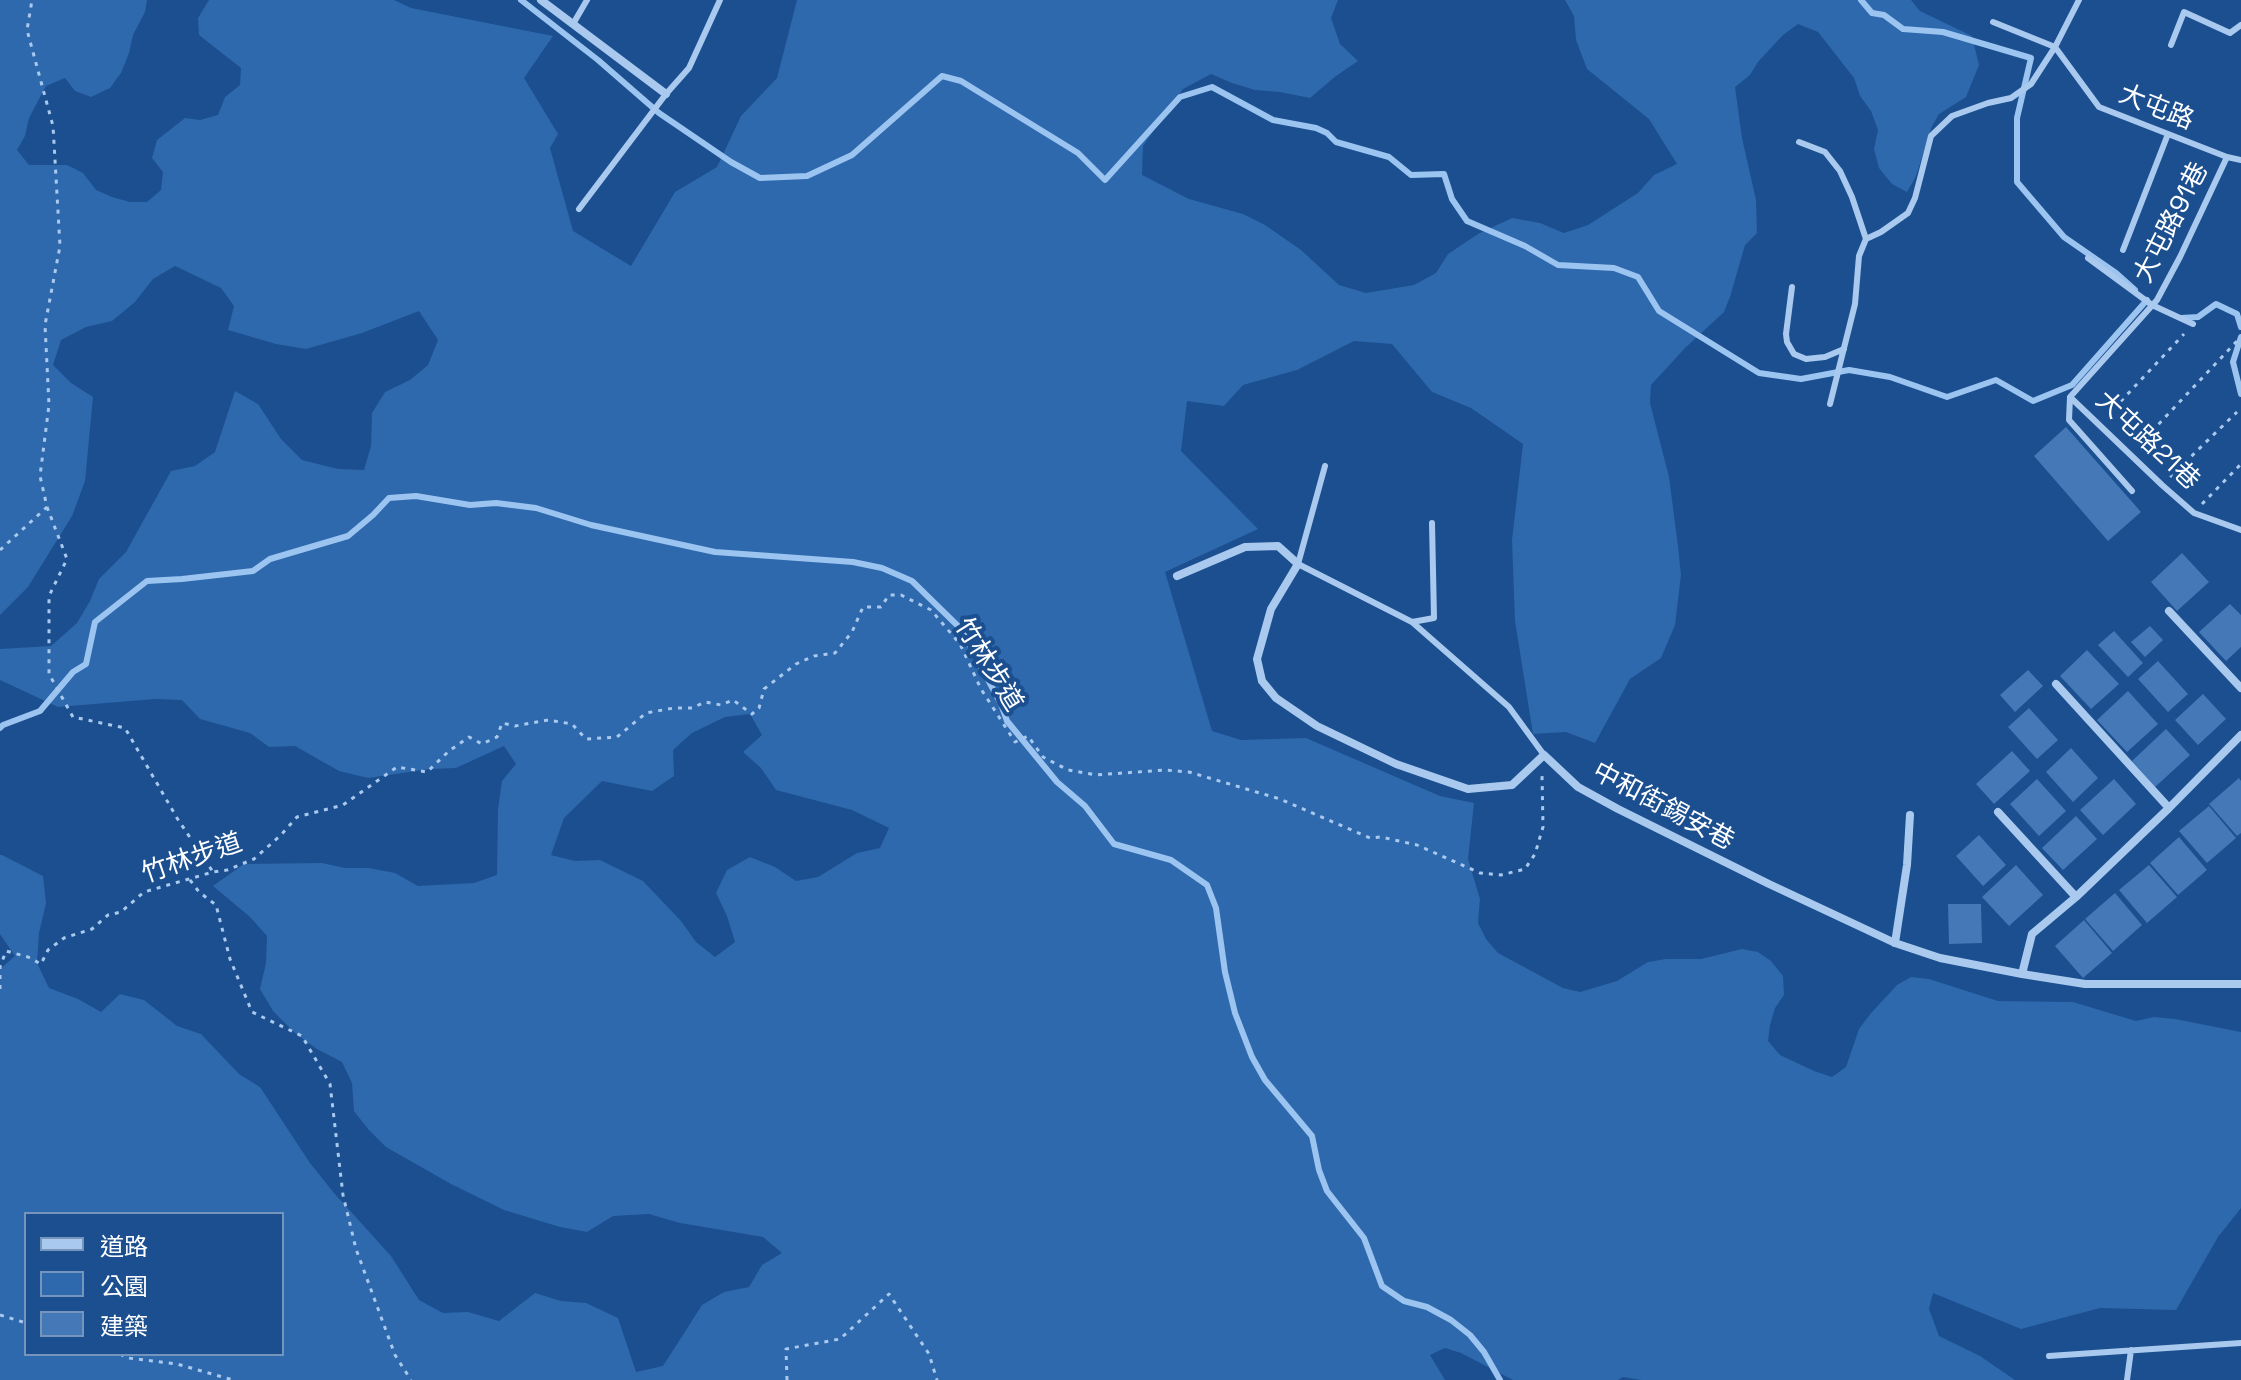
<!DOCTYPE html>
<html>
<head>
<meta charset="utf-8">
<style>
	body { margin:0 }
	#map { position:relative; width:2241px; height:1380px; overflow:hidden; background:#1b4f8f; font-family:"Space Grotesk","Noto Sans TC",sans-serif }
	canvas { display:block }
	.legend { position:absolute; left:24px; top:1212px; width:260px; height:144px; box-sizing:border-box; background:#1b4f8f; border:2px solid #7695bc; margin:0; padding:10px 14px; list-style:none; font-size:24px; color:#fff }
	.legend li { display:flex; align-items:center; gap:16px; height:40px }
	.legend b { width:40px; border:2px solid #7695bc }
</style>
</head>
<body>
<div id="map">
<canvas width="2241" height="1380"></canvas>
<ul class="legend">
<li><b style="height:10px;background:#a9c9ee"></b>道路</li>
<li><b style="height:22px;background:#2e69ad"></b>公園</li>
<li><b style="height:22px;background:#4478b7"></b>建築</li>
</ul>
</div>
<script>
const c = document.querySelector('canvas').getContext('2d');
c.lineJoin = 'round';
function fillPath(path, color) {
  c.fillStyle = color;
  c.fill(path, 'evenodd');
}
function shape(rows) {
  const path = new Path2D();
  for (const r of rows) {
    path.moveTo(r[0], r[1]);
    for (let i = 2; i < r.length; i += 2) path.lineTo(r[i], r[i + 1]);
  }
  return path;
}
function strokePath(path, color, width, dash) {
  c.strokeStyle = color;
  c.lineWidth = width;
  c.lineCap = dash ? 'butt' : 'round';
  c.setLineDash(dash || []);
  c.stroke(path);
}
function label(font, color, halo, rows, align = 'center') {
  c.font = font + ' "Space Grotesk","Noto Sans TC",sans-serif';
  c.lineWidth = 8;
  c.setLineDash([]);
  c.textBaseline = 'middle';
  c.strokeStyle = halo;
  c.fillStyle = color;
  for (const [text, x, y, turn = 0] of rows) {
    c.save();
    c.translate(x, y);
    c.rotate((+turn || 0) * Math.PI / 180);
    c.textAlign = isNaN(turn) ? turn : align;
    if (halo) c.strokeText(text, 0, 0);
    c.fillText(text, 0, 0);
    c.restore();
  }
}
fillPath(shape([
	[0,0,147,0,145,12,133,35,129,53,121,73,110,88,91,97,75,91,65,78,46,86,29,118,25,136,17,150,29,165,67,165,83,173,96,190,112,197,130,202,147,202,161,190,163,172,152,158,157,140,185,118,200,120,218,115,225,97,240,85,241,68,199,35,198,18,209,0,394,0,411,8,553,36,524,78,558,134,550,148,573,231,631,266,675,192,717,167,741,116,777,78,797,0,1338,0,1331,18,1340,44,1358,61,1336,76,1310,98,1280,92,1255,90,1232,83,1211,74,1183,89,1143,146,1142,175,1189,199,1243,214,1265,225,1301,250,1339,285,1366,293,1414,285,1436,273,1448,254,1478,234,1512,218,1540,223,1564,233,1588,225,1638,193,1654,175,1677,164,1649,119,1587,69,1576,40,1574,16,1565,0,1911,0,1920,11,1972,36,1979,65,1966,97,1939,114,1932,126,1916,176,1907,192,1892,184,1879,168,1874,149,1878,130,1871,111,1860,96,1854,78,1818,32,1798,24,1783,35,1758,62,1750,75,1735,87,1742,138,1756,200,1757,233,1745,245,1730,297,1724,312,1685,348,1651,385,1650,403,1669,477,1678,546,1681,575,1675,625,1661,658,1630,679,1595,743,1566,732,1533,734,1515,621,1512,540,1523,444,1471,408,1432,392,1392,344,1354,341,1297,370,1243,385,1224,406,1187,401,1181,451,1258,529,1165,572,1212,731,1241,740,1306,738,1440,796,1474,803,1468,859,1480,899,1478,923,1486,939,1498,953,1563,988,1580,992,1617,981,1648,962,1666,959,1701,959,1742,949,1758,952,1771,961,1783,976,1784,995,1775,1008,1770,1025,1768,1041,1780,1055,1814,1071,1832,1077,1846,1067,1859,1029,1871,1013,1897,985,1911,977,1929,979,1998,1001,2073,1002,2136,1021,2154,1017,2175,1019,2241,1032,2241,1208,2218,1237,2176,1310,2100,1308,2021,1329,1933,1293,1929,1309,1939,1336,1980,1356,2015,1380,1641,1380,1623,1377,1618,1380,1513,1380,1461,1353,1445,1348,1430,1355,1445,1380,0,1380,0,969,15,956,0,934,0,855,2,855,43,876,46,903,39,933,37,963,49,988,78,999,101,1012,120,994,144,1000,177,1026,201,1034,239,1074,260,1087,310,1163,334,1193,391,1256,419,1300,443,1313,468,1312,499,1321,535,1293,561,1301,586,1303,618,1318,636,1372,663,1366,702,1305,724,1292,749,1287,762,1265,782,1253,763,1237,680,1223,649,1214,613,1216,587,1232,560,1227,504,1210,451,1184,386,1147,368,1129,354,1111,352,1083,342,1062,317,1049,295,1033,273,1011,260,989,266,963,267,936,250,917,213,886,244,864,322,863,345,868,369,868,395,873,418,886,474,883,497,875,498,809,502,781,516,764,504,746,456,768,430,769,368,778,339,771,295,746,269,747,250,733,200,719,182,700,155,699,58,707,0,680,0,649,51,646,77,623,90,601,99,579,126,552,171,471,195,466,215,452,235,391,258,404,281,439,302,460,338,469,364,470,371,446,372,413,385,392,410,380,428,365,438,340,419,311,362,333,306,349,276,344,228,330,234,306,221,288,175,266,153,279,135,302,112,321,86,327,61,340,53,365,71,383,93,397,85,481,72,516,28,587,0,615],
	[750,714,762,735,743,752,761,768,776,790,852,810,889,828,880,848,857,853,818,877,796,881,775,867,750,857,727,870,716,893,727,916,735,942,715,957,696,942,681,921,643,881,600,860,575,861,551,855,564,818,602,781,652,791,674,776,673,750,692,733,725,717],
	[26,1214,282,1214,282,1354,26,1354]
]), '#2e69ad');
strokePath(shape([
	[521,0,598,60,659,113,731,162,760,178,807,176,852,155,942,76,961,81,1078,153,1105,180,1180,97,1212,87,1273,120,1316,128,1327,133,1336,142,1389,157,1411,175,1444,174,1452,199,1467,221,1525,246,1558,265,1614,268,1638,277,1659,311,1759,373,1801,379,1849,370,1890,377,1947,397,1996,380,2033,401,2072,385,2147,300],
	[1861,0,1872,13,1884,15,1903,29,1943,32,2031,58,2017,118,2017,182,2064,237,2116,273,2135,290],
	[2181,318,2198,317,2216,304,2237,314,2241,327],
	[2241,337,2233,362,2241,394],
	[0,728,3,725,40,711,73,672,86,664,95,622,147,581,182,579,253,571,270,559,348,536,373,515,389,498,416,496,470,505,496,503,536,508,591,525,715,552,853,562,882,568,912,581,961,629,1001,704,1007,721,1057,782,1085,806,1114,844,1171,860,1207,885,1216,908,1225,972,1235,1013,1252,1057,1265,1080,1312,1136,1319,1170,1327,1191,1364,1238,1382,1286,1404,1301,1427,1307,1451,1320,1470,1335,1484,1352,1500,1380]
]), '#9cc4f0', 6);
fillPath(shape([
	[2066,427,2141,512,2108,541,2034,456],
	[2182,553,2209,582,2177,611,2151,582],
	[2230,604,2241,615,2241,647,2226,661,2199,632],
	[2150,626,2163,640,2145,657,2131,642],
	[2114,631,2143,663,2128,677,2098,645],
	[2087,650,2119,684,2091,709,2060,676],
	[2158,661,2188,694,2168,712,2138,679],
	[2028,670,2043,686,2015,712,2000,695],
	[2128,691,2158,724,2127,752,2097,720],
	[2203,694,2226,719,2198,745,2175,720],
	[2029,708,2058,740,2037,759,2008,727],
	[2166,729,2190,755,2155,787,2132,761],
	[2071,748,2098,778,2073,802,2046,772],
	[2012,751,2030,771,1994,804,1976,784],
	[2239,778,2241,781,2241,833,2237,836,2209,804],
	[2037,779,2066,811,2039,836,2010,804],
	[2114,779,2136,804,2103,835,2080,810],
	[2209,806,2236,838,2207,863,2179,831],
	[2076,816,2097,839,2063,870,2042,848],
	[1979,835,2006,865,1983,886,1956,856],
	[2179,837,2207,870,2178,895,2150,863],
	[2016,865,2043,895,2009,926,1982,897],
	[2149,865,2177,897,2147,923,2119,890],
	[2115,893,2142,925,2113,951,2085,919],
	[1948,904,1981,904,1982,943,1949,944],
	[2084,920,2112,953,2083,978,2055,946]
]), '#4478b7');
strokePath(shape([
	[2107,416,2184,334],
	[2138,446,2237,341],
	[2170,477,2237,412],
	[2202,504,2241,464],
	[47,507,67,559,49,596,49,674,73,717,125,728,177,818,213,872],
	[0,550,47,507,40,476,49,405,45,325,60,246,53,126,27,30,32,0],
	[190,880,199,892,216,905,230,959,252,1012,302,1036,330,1084,343,1195,356,1249,395,1355,411,1380],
	[0,989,0,967,6,951,28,957,41,964,48,950,64,938,92,929,108,915,121,912,144,892,213,872,227,870,254,859,281,835,297,817,343,805,397,767,427,772,449,751,469,737,482,744,497,737,502,723,515,726,548,720,572,724,586,739,617,737,646,713,674,708,692,708,705,702,721,705,733,700,752,714,759,708,764,689,796,664,814,656,835,653,852,632,863,607,881,607,889,595,901,595,931,610,960,644,981,689,1015,742,1028,736,1043,757,1068,770,1096,775,1164,770,1189,772,1280,799,1370,838,1381,837,1417,845,1480,873,1501,875,1525,869,1535,854,1543,827,1542,775],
	[0,1315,26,1323],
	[120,1354,128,1358,177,1364,233,1380],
	[787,1380,786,1349,840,1339,889,1294,929,1354,937,1380]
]), '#a9c9ee', 3, [4, 6]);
strokePath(shape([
	[1993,22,2055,47,2099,107,2227,157,2241,160],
	[573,24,587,0],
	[2171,45,2184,12,2230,33,2241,25],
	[1799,142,1825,152,1840,171,1852,197,1866,239,1881,232,1908,213,1915,198,1931,136,1952,116,1988,103,2011,98,2031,84,2055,47,2079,0],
	[579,209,666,94,689,68,720,0],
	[2123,250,2168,134],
	[2088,258,2152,305,2193,324],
	[1792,287,1786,334,1787,342,1794,354,1806,359,1825,357,1844,349],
	[2070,397,2162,485,2194,513,2241,530],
	[1830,404,1855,304,1859,256,1866,239],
	[1325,466,1298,564,1412,622,1509,707,1544,755],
	[2132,491,2069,420,2070,397,2157,300,2180,257,2227,157],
	[1412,622,1434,618,1432,523],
	[2049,1356,2241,1343],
	[2127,1380,2131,1350]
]), '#a9c9ee', 6);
strokePath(shape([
	[541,0,666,94],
	[1177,576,1245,547,1278,546,1298,564,1271,609,1257,659,1262,681,1276,698,1317,726,1396,764,1468,789,1512,785,1544,755,1578,787,1618,809,1769,884,1895,943,1940,958,2022,974,2085,984,2241,984],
	[2169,611,2241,688],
	[2056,684,2169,808],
	[1998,812,2076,897],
	[1895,943,1907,865,1910,815],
	[2022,974,2032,934,2076,897,2169,808,2241,735]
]), '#a9c9ee', 8);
label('26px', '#fff', '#1b4f8f', [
	["大屯路",2156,108,22],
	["大屯路91巷",2172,223,-63],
	["大屯路21巷",2147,441,43],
	["竹林步道",988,665,58],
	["中和街錫安巷",1663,807,28],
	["竹林步道",192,859,-19]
]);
</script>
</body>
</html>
